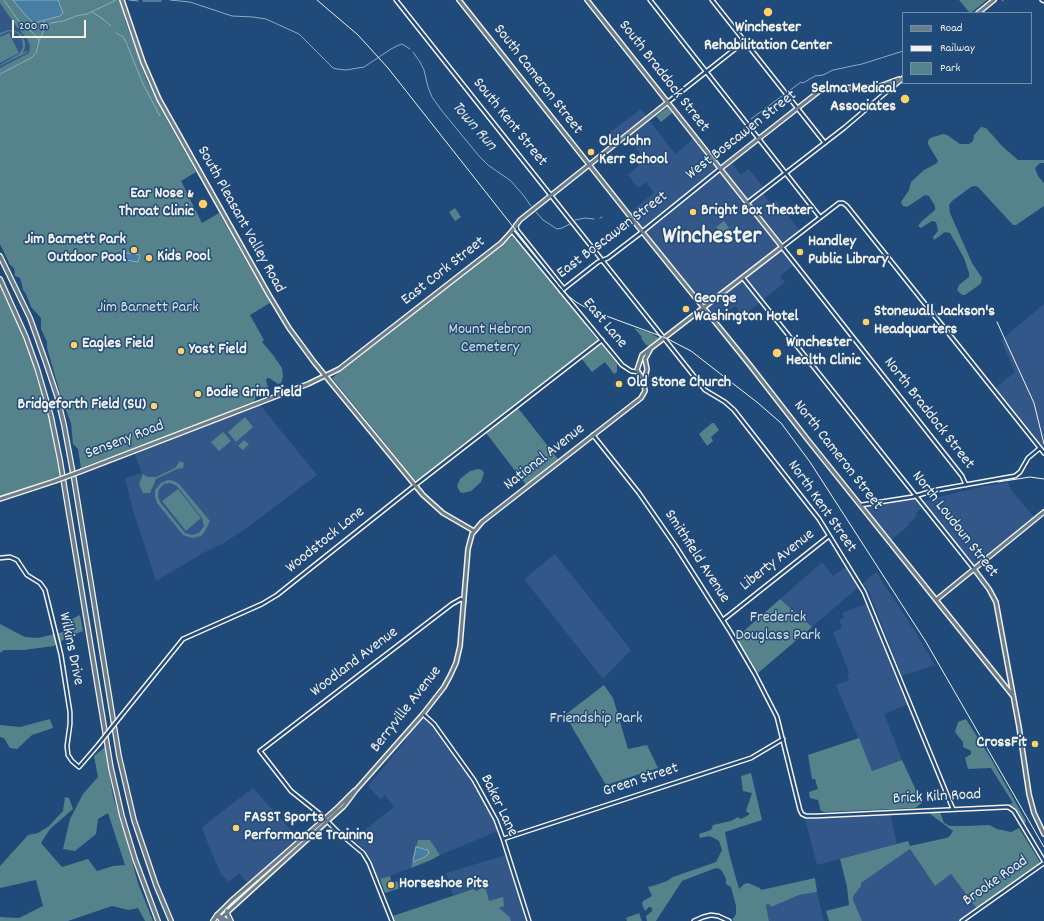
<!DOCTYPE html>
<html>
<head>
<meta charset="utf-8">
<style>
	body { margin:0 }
	#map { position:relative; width:1044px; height:921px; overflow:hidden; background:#1f4a7a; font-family:Dekko,sans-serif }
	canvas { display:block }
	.legend { position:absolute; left:902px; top:12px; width:130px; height:72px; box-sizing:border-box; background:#1f4a7a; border:1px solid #748da6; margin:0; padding:5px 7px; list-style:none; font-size:12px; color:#f4f1e8 }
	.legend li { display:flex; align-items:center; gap:8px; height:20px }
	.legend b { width:20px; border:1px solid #748da6 }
	.scale { position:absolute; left:12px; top:20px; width:74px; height:18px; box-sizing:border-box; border:2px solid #f4f1e8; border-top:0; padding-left:5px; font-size:12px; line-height:14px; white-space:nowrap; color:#f4f1e8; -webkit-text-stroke:3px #1f4a7a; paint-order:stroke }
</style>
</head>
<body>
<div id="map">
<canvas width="1044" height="921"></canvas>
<ul class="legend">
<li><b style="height:5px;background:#6c7d8b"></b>Road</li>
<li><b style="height:5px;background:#f4f1e8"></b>Railway</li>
<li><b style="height:11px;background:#55828b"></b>Park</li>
</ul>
<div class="scale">200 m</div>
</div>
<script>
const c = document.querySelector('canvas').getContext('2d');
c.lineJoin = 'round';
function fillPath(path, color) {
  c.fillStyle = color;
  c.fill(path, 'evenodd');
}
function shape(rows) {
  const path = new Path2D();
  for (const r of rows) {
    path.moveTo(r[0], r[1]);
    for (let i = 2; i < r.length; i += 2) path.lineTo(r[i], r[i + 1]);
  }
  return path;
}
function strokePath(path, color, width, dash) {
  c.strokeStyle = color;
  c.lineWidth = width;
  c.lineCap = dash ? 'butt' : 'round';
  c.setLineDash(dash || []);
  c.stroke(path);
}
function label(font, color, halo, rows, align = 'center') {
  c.font = font + ' Dekko,sans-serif';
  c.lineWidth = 3;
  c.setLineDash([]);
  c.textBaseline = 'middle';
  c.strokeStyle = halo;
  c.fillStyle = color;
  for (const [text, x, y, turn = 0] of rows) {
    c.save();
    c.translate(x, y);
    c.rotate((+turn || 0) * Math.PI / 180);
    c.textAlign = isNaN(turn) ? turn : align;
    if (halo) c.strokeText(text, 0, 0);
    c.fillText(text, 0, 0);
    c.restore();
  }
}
fillPath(shape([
	[0,3,37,45,36,51,0,70],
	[641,109,675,154,693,139,719,172,732,163,741,175,749,169,763,187,760,190,771,204,776,200,800,231,780,247,794,265,780,276,785,282,743,316,735,306,715,322,629,213,654,193,646,182,638,188,628,175,645,160,625,135,616,141,609,133],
	[1044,304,1044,449,1025,424,995,388,1015,372,1001,340],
	[260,405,317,475,248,527,224,543,203,553,156,581,133,510,125,478,142,473,134,453],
	[1008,482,1011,490,1035,518,975,567,923,501,980,487],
	[915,498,923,507,915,514,917,516,908,524,909,525,890,541,864,508,866,506],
	[555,554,631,650,603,679,524,579],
	[822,562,833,576,847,566,860,586,812,627,780,599],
	[876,572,915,631,935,665,902,676,869,592,863,583],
	[866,604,909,704,884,714,902,760,872,771,836,685,849,680,847,674,849,672,833,632,842,628,839,620,844,618,842,613],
	[423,718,432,725,477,789,498,831,440,855,438,851,418,840,411,868,378,880,369,856,364,849,354,841,366,829,394,807,385,795,381,800,368,786,406,740,405,739],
	[253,788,299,839,248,884,239,873,229,882,221,874,206,839,202,827],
	[890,814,897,844,817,865,805,818],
	[910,849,935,886,951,874,977,909,959,921,860,921,850,899,861,883],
	[506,855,526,921,511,921,510,917,489,901,480,889,477,891,472,889,453,895,446,873],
	[817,892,824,921,769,921,766,906,769,903,771,906,799,895]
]), '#325788');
fillPath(shape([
	[0,0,120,0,126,23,147,81,162,111,196,172,181,181,202,223,219,213,270,303,250,315,264,340,262,342,273,355,282,368,283,377,281,383,278,384,269,378,267,378,266,380,268,387,261,393,258,394,254,390,256,396,254,403,81,468,78,449,73,444,71,423,62,400,47,348,47,342,41,329,41,318,31,307,26,294,23,290,21,281,20,278,15,276,14,268,10,265,0,244,0,68,29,53,30,47,28,40,16,26,0,3],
	[959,0,987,0,972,12,969,12],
	[9,30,16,31,21,34,25,42,25,47,23,53,27,51,28,52,0,66,0,65,19,54,23,47,22,39,17,33,9,31,0,35,0,33],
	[9,33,19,53,0,63,0,37],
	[668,107,672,113,661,122,656,116],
	[981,127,986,128,1002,146,1018,160,1044,160,1044,163,1040,163,1035,168,1038,176,1044,183,1044,206,1016,225,1013,225,978,187,975,186,971,187,952,201,949,205,950,213,972,263,982,278,981,283,979,285,965,295,962,295,957,290,959,285,969,277,969,273,964,258,950,233,945,232,934,240,933,237,938,231,936,222,932,221,921,228,918,226,922,221,935,210,935,206,929,196,925,195,907,207,903,206,901,202,909,190,911,182,924,170,937,163,938,161,928,144,928,141,930,138,943,134,947,135,960,144,969,144,973,141,974,135],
	[455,208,461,217,455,221,449,212],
	[724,221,729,228,722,234,716,227],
	[513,236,515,236,587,325,586,326,598,341,423,478,417,481,414,479,332,378],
	[0,281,26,337,37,380,52,419,63,478,0,499],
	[634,328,650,333,659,338,649,346,646,345,641,338,642,337],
	[599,344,602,345,617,364,617,372,614,374,605,362,592,372,581,358],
	[518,408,558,459,526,485,486,433],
	[245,417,253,427,236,442,228,432],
	[712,423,714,423,719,430,711,437,713,441,707,446,699,434],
	[223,432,231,441,219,451,211,442],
	[244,440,249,444,243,450,238,446],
	[180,461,184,463,183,468,177,469,156,479,150,493,143,493,139,484,143,474,147,477,156,477,175,468],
	[478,469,482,470,484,473,481,482,471,491,463,493,460,492,457,486,460,479,470,471],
	[168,480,174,481,179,484,210,521,205,531,201,536,192,538,183,535,157,503,155,497,155,490,161,483],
	[170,483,177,486,202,518,204,526,199,533,192,535,185,533,160,502,158,496,159,489,164,484],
	[178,489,201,518,186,531,162,501],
	[780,599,812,627,758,673,736,638],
	[80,615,83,631,66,638,54,646,24,650,4,650,0,653,0,624,25,637,38,638,63,632,68,621],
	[604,685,613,698,628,749,647,745,658,768,606,785,565,715],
	[50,719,53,728,32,735,17,749,10,748,4,738,0,737,0,725,20,727],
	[966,719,990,757,1026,821,1025,823,1022,823,1013,808,1009,804,1013,803,991,768,968,769,965,758,971,754,971,751,963,747,963,742,955,732,958,722],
	[859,738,872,771,902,760,922,803,915,808,825,812,821,811,818,800,810,798,809,792,818,789,815,779,812,779,808,755],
	[105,747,113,796,126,838,138,883,153,921,145,921,138,908,129,910,112,906,68,921,0,921,0,917,19,918,43,906,36,880,0,888,0,866,28,835,38,833,49,826,63,811,65,797,69,798,73,809,50,829,41,843,62,867,88,859,97,871,113,866,125,865,108,813,98,819,96,834,75,851,63,849,70,819,83,794,98,777,94,756],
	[751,773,762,820,725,832,729,853,739,889,744,884,748,883,760,888,761,890,815,878,817,892,799,895,771,907,769,904,766,905,769,921,734,921,732,920,736,914,736,906,731,887,726,884,726,879,722,871,720,869,716,868,682,881,656,921,647,921,646,916,652,911,652,908,649,907,645,911,642,904,643,901,652,896,648,887,656,885,667,881,673,877,716,862,722,850,719,841,714,838,709,836,700,838,699,834,711,830,713,825,731,821,738,817,740,819,743,818,750,814,746,811,752,793,743,791,741,776],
	[940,812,944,823,950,826,966,826,989,825,997,829,1011,832,1019,828,1040,862,1037,866,977,909,951,874,935,886,910,849,861,883,861,886,853,896,853,900,862,921,829,921,826,911,849,905,847,887,840,859,908,841,910,846,946,838,949,837,953,831,929,813],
	[418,840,430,840,440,855,431,860,411,868,413,860,416,862,425,857,426,849,416,847],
	[390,876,392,883,397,881,400,888,385,893,380,879],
	[485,885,489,901,503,897,504,906,499,908,510,917,511,921,395,921,393,916,473,889,477,891],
	[639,913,642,921,627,921,626,918]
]), '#55828b');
const water = shape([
	[13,0,58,0,63,13,60,16,34,23,26,16,13,0],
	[122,251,126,252,126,253,140,255,138,262,120,259,122,251],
	[416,847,428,850,429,853,425,857,414,862,413,860,416,847]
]);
fillPath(water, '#477ea3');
strokePath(water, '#8cacbf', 1);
strokePath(shape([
	[129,0,138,1],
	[170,0,190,2,232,16,253,17,266,19,299,34,333,68,337,69,346,70,364,67,391,49,399,45,402,44,410,49],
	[1002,0,1003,1],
	[143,1,161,1],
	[92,12,103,19,111,26],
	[44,21,45,28],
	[116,33,123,37,126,42,143,84,160,116],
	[39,41,45,28,51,23,64,21,76,16,87,14,116,0],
	[413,52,420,62,424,70,428,87,432,97,442,111,479,156,488,165,511,181,524,196,531,206],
	[0,74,31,58,36,53,39,41,34,34,18,20,4,0],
	[789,91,801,82,803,83,815,76,823,75,833,70,862,64,903,51],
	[751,119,782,96],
	[536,212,543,220,557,229,562,228,570,224],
	[636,216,653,204],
	[600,218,602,217],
	[575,220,585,218,594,219],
	[616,231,628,222]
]), '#8cacbf', 1);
const minor = shape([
	[396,0,705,390,725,402,734,410,819,519,864,592,953,809],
	[650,0,820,217],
	[712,0,825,143],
	[1042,0,1044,1],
	[668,102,745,41],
	[747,203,844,128,890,89],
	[516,225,517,230,564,289],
	[512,231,622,365,631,371,638,372],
	[743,278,974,569],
	[561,291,598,262,608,258,642,232,720,169],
	[593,435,639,493,675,545,731,633,755,674,777,717,800,810,802,814,806,816,816,816,1008,807,1014,811,1044,861],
	[966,485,962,476,782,247,839,203,843,203,847,206,1044,453],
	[861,505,912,497,936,490,1015,476,1020,472,1028,458,1040,448],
	[0,558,10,557,17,560,27,575,40,583,45,590,61,655,70,712,70,724,67,746,68,755,72,761,79,767,98,745],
	[723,620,829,536],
	[423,714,434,724,474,780,496,820,503,839,529,921],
	[121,716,183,639,262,604,277,595,414,486,602,340],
	[503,839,751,758,783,739],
	[392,921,369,863,363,853,338,832,321,815,291,791,260,751,452,604,461,599,464,601],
	[694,921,703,917,711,915,718,916,729,921],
	[962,921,1044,863]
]);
const major = shape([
	[122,0,143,62,159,99,269,295,289,328,314,362,423,495,443,513,474,531],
	[459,0,640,229,749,364,808,440,1013,696],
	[587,0,782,247,642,355,637,370,644,380],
	[978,13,994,0],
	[880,86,899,79],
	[720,169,822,89,858,87,883,87,890,89,903,78],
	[82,471,308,384,339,369,501,243,512,231,520,220,668,102],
	[0,499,55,481],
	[974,569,989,589,996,602,1019,727,1029,794,1034,813,1044,834],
	[936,600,1044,512],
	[217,915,231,901,336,809,354,791,356,790],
	[222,917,344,806,356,790,423,714,444,687,450,676,456,663,460,646,468,549,472,534,482,522,641,398,645,391,644,382,647,369,645,359,650,350]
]);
const highway = shape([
	[0,256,30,318,46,363,57,396,64,425,74,479,119,756,134,820,156,885,171,921],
	[0,279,26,337,37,368,51,416,60,460,111,768,122,816,135,859,158,921],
	[227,911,228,915,231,921],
	[217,915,228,921],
	[217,915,222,921],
	[213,921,217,915]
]);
strokePath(minor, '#f4f1e8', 5.5);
strokePath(major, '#f4f1e8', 6);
strokePath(highway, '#f4f1e8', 6);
strokePath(minor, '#1f4a7a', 2.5);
strokePath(major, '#6c7d8b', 3);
strokePath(highway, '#6c7d8b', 3.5);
strokePath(shape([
	[317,0,358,35,388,68,566,294,576,302,590,310,666,338,691,351,758,403,781,423,810,462,926,642,1044,847],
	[997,322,1034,403,1044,444],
	[998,482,1030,477,1044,479]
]), '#f4f1e8', 1);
const minorBridge = shape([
	[98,745,121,716]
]);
const majorBridge = shape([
	[55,481,82,471]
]);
strokePath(minorBridge, '#f4f1e8', 5.5, []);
strokePath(majorBridge, '#f4f1e8', 6, []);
strokePath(minorBridge, '#1f4a7a', 2.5);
strokePath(majorBridge, '#6c7d8b', 3);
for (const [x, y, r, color] of [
	[768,12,5,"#ffd166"],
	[905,99,5,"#ffd166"],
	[591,152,4,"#ffd166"],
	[203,204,5,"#ffd166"],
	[693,212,4,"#ffd166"],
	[134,250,4,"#ffd166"],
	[800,252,4,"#ffd166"],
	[149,258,4,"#ffd166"],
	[686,309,4,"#ffd166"],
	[866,322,4,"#ffd166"],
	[74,345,4,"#ffd166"],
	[181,351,4,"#ffd166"],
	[777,353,5,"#ffd166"],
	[619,384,4,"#ffd166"],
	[198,394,4,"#ffd166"],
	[154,406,4,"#ffd166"],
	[1035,744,4,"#ffd166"],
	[236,828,4,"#ffd166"],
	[391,885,4,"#ffd166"]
]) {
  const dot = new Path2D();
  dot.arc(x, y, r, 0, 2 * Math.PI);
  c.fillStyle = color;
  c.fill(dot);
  strokePath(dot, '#1f4a7a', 1.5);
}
label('bold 16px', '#f4f1e8', '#1f4a7a', [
	["Winchester",768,29,"center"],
	["Rehabilitation Center",768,47,"center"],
	["Selma Medical",896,90,"right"],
	["Associates",896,108,"right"],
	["Old John",599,143],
	["Kerr School",599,161],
	["Ear Nose &",194,195,"right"],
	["Throat Clinic",194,213,"right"],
	["Bright Box Theater",701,212],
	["Jim Barnett Park",126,241,"right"],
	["Outdoor Pool",126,259,"right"],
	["Handley",808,243],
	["Public Library",808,261],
	["Kids Pool",157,258],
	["George",694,300],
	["Washington Hotel",694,318],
	["Stonewall Jackson's",874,313],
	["Headquarters",874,331],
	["Winchester",786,344],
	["Health Clinic",786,362],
	["Eagles Field",82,345],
	["Yost Field",189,351],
	["Old Stone Church",627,384],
	["Bodie Grim Field",206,394],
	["Bridgeforth Field (SU)",146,406,"right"],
	["CrossFit",1027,744,"right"],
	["FASST Sports",244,819],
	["Performance Training",244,837],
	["Horseshoe Pits",399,885]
], 'left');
label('16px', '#f4f1e8', '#1f4a7a', [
	["South Braddock Street",663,77,52],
	["South Cameron Street",537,80,52],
	["South Kent Street",509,123,51],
	["West Boscawen Street",742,136,-38],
	["South Pleasant Valley Road",240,220,61],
	["East Boscawen Street",613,236,-37],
	["East Cork Street",444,272,-38],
	["East Lane",604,324,50],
	["North Braddock Street",928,414,52],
	["Senseny Road",125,441,-21],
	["North Cameron Street",837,456,52],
	["National Avenue",545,458,-38],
	["North Kent Street",821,507,55],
	["North Loudoun Street",954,525,52],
	["Woodstock Lane",326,541,-39],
	["Smithfield Avenue",696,557,57],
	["Liberty Avenue",778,561,-38],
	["Wilkins Drive",70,649,78],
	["Woodland Avenue",355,663,-37],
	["Berryville Avenue",407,710,-52],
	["Green Street",641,781,-18],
	["Brick Kiln Road",937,798,-3],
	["Baker Lane",498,806,64],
	["Brooke Road",996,882,-35]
]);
label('16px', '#dce0da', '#1f4a7a', [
	["Jim Barnett Park",148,309],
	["Mount Hebron",490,331],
	["Cemetery",490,349],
	["Frederick",778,619],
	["Douglass Park",778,637],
	["Friendship Park",596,720]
]);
label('italic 17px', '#dae0de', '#1f4a7a', [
	["Town Run",473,127,49]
]);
label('bold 24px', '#f4f1e8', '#1f4a7a', [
	["Winchester",712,239]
]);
</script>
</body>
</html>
